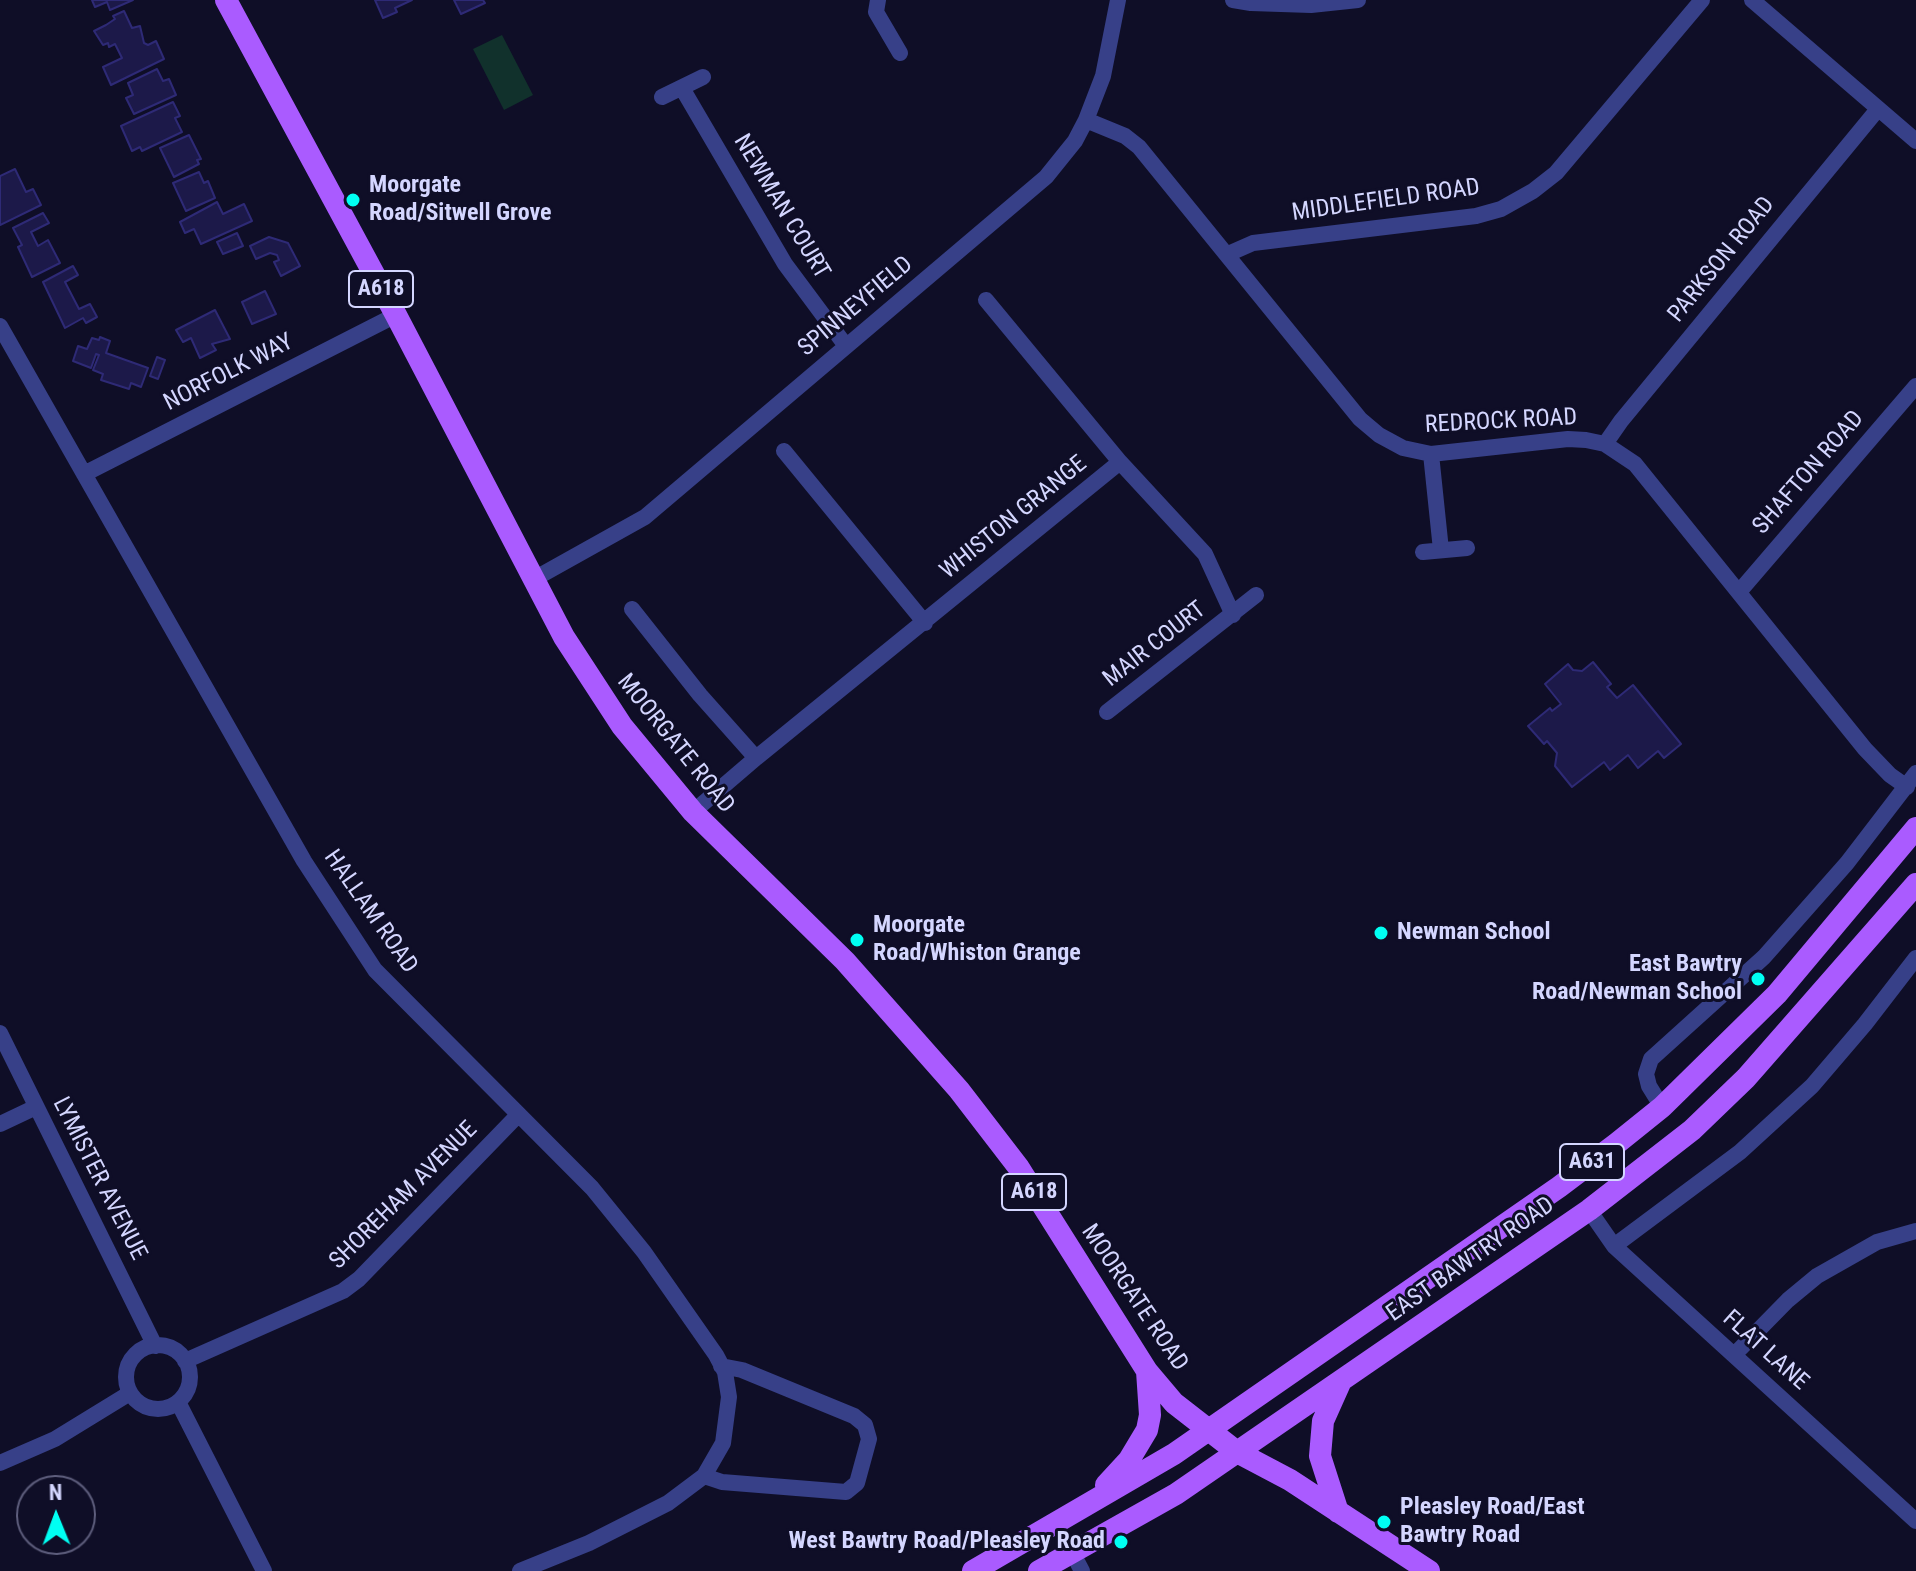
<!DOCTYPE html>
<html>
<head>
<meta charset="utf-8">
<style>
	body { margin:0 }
	#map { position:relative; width:1916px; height:1571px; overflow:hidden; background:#0f0e27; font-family:"Roboto Condensed",sans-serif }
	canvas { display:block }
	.north { position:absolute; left:16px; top:1475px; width:80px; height:80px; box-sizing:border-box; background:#0f0e27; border:2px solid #5e5e7d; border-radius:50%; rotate:359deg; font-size:22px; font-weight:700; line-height:32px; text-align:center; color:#d4d6ff }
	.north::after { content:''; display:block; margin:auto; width:28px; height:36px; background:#00fff3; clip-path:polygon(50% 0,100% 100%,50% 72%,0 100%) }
</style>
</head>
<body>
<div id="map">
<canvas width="1916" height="1571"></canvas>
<div class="north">N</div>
</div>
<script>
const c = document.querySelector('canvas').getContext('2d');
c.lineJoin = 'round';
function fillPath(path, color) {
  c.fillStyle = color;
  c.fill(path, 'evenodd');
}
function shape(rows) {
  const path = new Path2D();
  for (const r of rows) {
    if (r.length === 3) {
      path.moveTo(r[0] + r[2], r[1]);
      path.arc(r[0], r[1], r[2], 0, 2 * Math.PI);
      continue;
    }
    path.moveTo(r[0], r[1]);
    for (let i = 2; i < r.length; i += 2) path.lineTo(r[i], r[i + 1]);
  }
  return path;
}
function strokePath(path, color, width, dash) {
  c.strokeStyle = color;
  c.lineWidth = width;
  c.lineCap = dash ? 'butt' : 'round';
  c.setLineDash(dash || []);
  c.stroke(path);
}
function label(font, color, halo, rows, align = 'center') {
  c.font = font + ' "Roboto Condensed",sans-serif';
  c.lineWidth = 6;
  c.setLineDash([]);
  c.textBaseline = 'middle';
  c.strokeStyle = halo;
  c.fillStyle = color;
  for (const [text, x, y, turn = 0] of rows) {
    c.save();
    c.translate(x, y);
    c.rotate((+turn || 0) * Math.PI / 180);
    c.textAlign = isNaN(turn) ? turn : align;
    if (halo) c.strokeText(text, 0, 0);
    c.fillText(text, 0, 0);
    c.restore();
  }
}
fillPath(shape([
	[502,35,533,95,504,110,473,49]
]), '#11312c');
const building = shape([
	[92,0,133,0,110,10,107,2,95,7,92,0],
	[375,0,412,0,395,8,397,12,383,18,375,0],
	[454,0,483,0,485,3,461,14,454,0],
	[124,11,132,28,140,26,144,43,148,45,156,41,164,59,111,85,103,67,122,58,115,44,109,47,108,43,103,45,94,31,106,25,115,19,113,16,124,11],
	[157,69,163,81,169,79,176,95,134,114,126,98,133,95,128,83,157,69],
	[173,102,180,116,175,118,182,132,142,151,140,147,132,151,121,126,173,102],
	[189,135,201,159,197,160,199,164,174,177,160,148,189,135],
	[15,169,26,192,33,189,41,205,0,225,0,176,15,169],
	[199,172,204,183,208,181,215,198,186,211,173,183,199,172],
	[217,202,223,214,244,204,252,221,201,244,194,229,185,233,180,222,217,202],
	[43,213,49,223,31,232,38,246,48,240,60,263,32,277,18,247,22,245,13,228,43,213],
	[237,233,243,246,223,254,217,242,237,233],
	[269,237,288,243,300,266,281,276,274,262,279,260,277,255,270,253,256,259,250,246,269,237],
	[73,266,78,275,65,282,79,309,90,304,97,317,86,323,83,318,65,328,43,282,73,266],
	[265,291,276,314,252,324,242,302,265,291],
	[215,310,230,339,212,344,216,350,200,358,191,338,183,342,176,330,215,310],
	[100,337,110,341,106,353,148,368,141,387,131,383,129,389,101,380,103,374,93,370,99,355,96,354,91,368,73,361,78,346,87,349,92,338,99,340,100,337],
	[157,357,165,360,158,379,150,376,157,357],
	[1593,662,1611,684,1607,687,1617,698,1633,685,1681,744,1664,758,1658,751,1638,768,1628,755,1610,770,1604,762,1572,787,1555,766,1557,753,1547,741,1544,744,1528,726,1550,708,1552,711,1561,704,1545,684,1568,664,1573,670,1582,671,1593,662]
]);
fillPath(building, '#1c1949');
strokePath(building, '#2e2a76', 2);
strokePath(shape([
	[878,0,876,12,900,53],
	[1233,0,1251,3,1311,5,1358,0],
	[1752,0,1916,141],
	[682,88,785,264,846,346],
	[662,97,703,77],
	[1086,120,1125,136,1139,147,1360,419,1379,435,1403,448,1431,454,1568,439,1586,440,1605,444,1635,464,1865,749,1890,775,1907,787],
	[1228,254,1253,243,1476,216,1501,209,1533,191,1556,173,1702,0],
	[986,300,1120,462,1205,554,1233,615],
	[0,326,304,861,375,970,592,1188,644,1252,716,1355,725,1372,729,1397,723,1443,704,1476,668,1503,589,1543,520,1571],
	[1605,444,1621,421,1878,109],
	[784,451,925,623],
	[1431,454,1441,550],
	[84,474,396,315],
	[1423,552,1467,548],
	[534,579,645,517,1046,177,1075,141,1086,120,1103,76,1118,0],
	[1739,592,1916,386],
	[632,609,700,695,756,758],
	[1107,712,1256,595],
	[693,812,756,758,1120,462],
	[0,1033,155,1346],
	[1662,1107,1649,1086,1646,1074,1651,1059,1764,957,1847,863,1916,773],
	[0,1124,36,1107],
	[1589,1210,1614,1246,1916,1521],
	[1614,1246,1740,1152,1812,1086,1865,1024,1916,958],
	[158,1377,32],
	[1734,1355,1788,1300,1817,1276,1877,1242,1916,1231],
	[185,1361,343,1291,359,1279,518,1115],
	[178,1402,264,1571],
	[0,1463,55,1439,130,1393],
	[704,1476,722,1482,846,1492,857,1483,869,1439,865,1425,854,1416,742,1370,721,1366],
	[1072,1552,1082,1571]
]), '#374088', 16);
strokePath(shape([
	[226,0,396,315,564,637,622,726,693,812,845,961,959,1090,1019,1168,1147,1371,1174,1403,1237,1452,1290,1480,1429,1571],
	[1106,1485,1129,1460,1147,1430,1150,1415,1147,1371],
	[1338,1512,1320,1456,1323,1421,1340,1383],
	[973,1571,1174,1454,1559,1187,1616,1144,1662,1107,1777,994,1916,828],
	[1039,1571,1176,1494,1589,1210,1692,1130,1746,1078,1916,884]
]), '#aa5bff', 22);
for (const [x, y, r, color] of [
	[353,200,8,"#00fff3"],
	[1381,933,8,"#00fff3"],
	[857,940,8,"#00fff3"],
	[1758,979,8,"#00fff3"],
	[1384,1522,8,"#00fff3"],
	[1121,1542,8,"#00fff3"]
]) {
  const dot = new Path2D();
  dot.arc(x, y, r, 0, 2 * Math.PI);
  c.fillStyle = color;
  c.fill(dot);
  strokePath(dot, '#0f0e27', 3);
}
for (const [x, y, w] of [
	[381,289,64],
	[1592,1162,64],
	[1034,1192,64]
]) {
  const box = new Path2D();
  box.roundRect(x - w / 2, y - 18, w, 36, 6);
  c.fillStyle = '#0f0e27';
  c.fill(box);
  strokePath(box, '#d4d6ff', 2);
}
label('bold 22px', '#d4d6ff', null, [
	["A618",381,289],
	["A631",1592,1162],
	["A618",1034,1192]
]);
label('bold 24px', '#d4d6ff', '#0f0e27', [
	["Moorgate",369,186],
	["Road/Sitwell Grove",369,214],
	["Moorgate",873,926],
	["Road/Whiston Grange",873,954],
	["Newman School",1397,933],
	["East Bawtry",1742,965,"right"],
	["Road/Newman School",1742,993,"right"],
	["Pleasley Road/East",1400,1508],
	["Bawtry Road",1400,1536],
	["West Bawtry Road/Pleasley Road",1105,1542,"right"]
], 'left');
label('24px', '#d4d6ff', '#0f0e27', [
	["MIDDLEFIELD ROAD",1386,201,-8],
	["NEWMAN COURT",781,207,59],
	["PARKSON ROAD",1722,260,-51],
	["SPINNEYFIELD",856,307,-40],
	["NORFOLK WAY",229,373,-27],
	["REDROCK ROAD",1501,422,-3],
	["SHAFTON ROAD",1809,473,-49],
	["WHISTON GRANGE",1014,518,-39],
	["MAIR COURT",1155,645,-38],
	["MOORGATE ROAD",675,744,51],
	["HALLAM ROAD",370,912,55],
	["LYMISTER AVENUE",99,1179,63],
	["SHOREHAM AVENUE",404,1196,-45],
	["EAST BAWTRY ROAD",1471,1260,-35],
	["MOORGATE ROAD",1134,1298,56],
	["FLAT LANE",1765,1351,42]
]);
</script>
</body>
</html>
